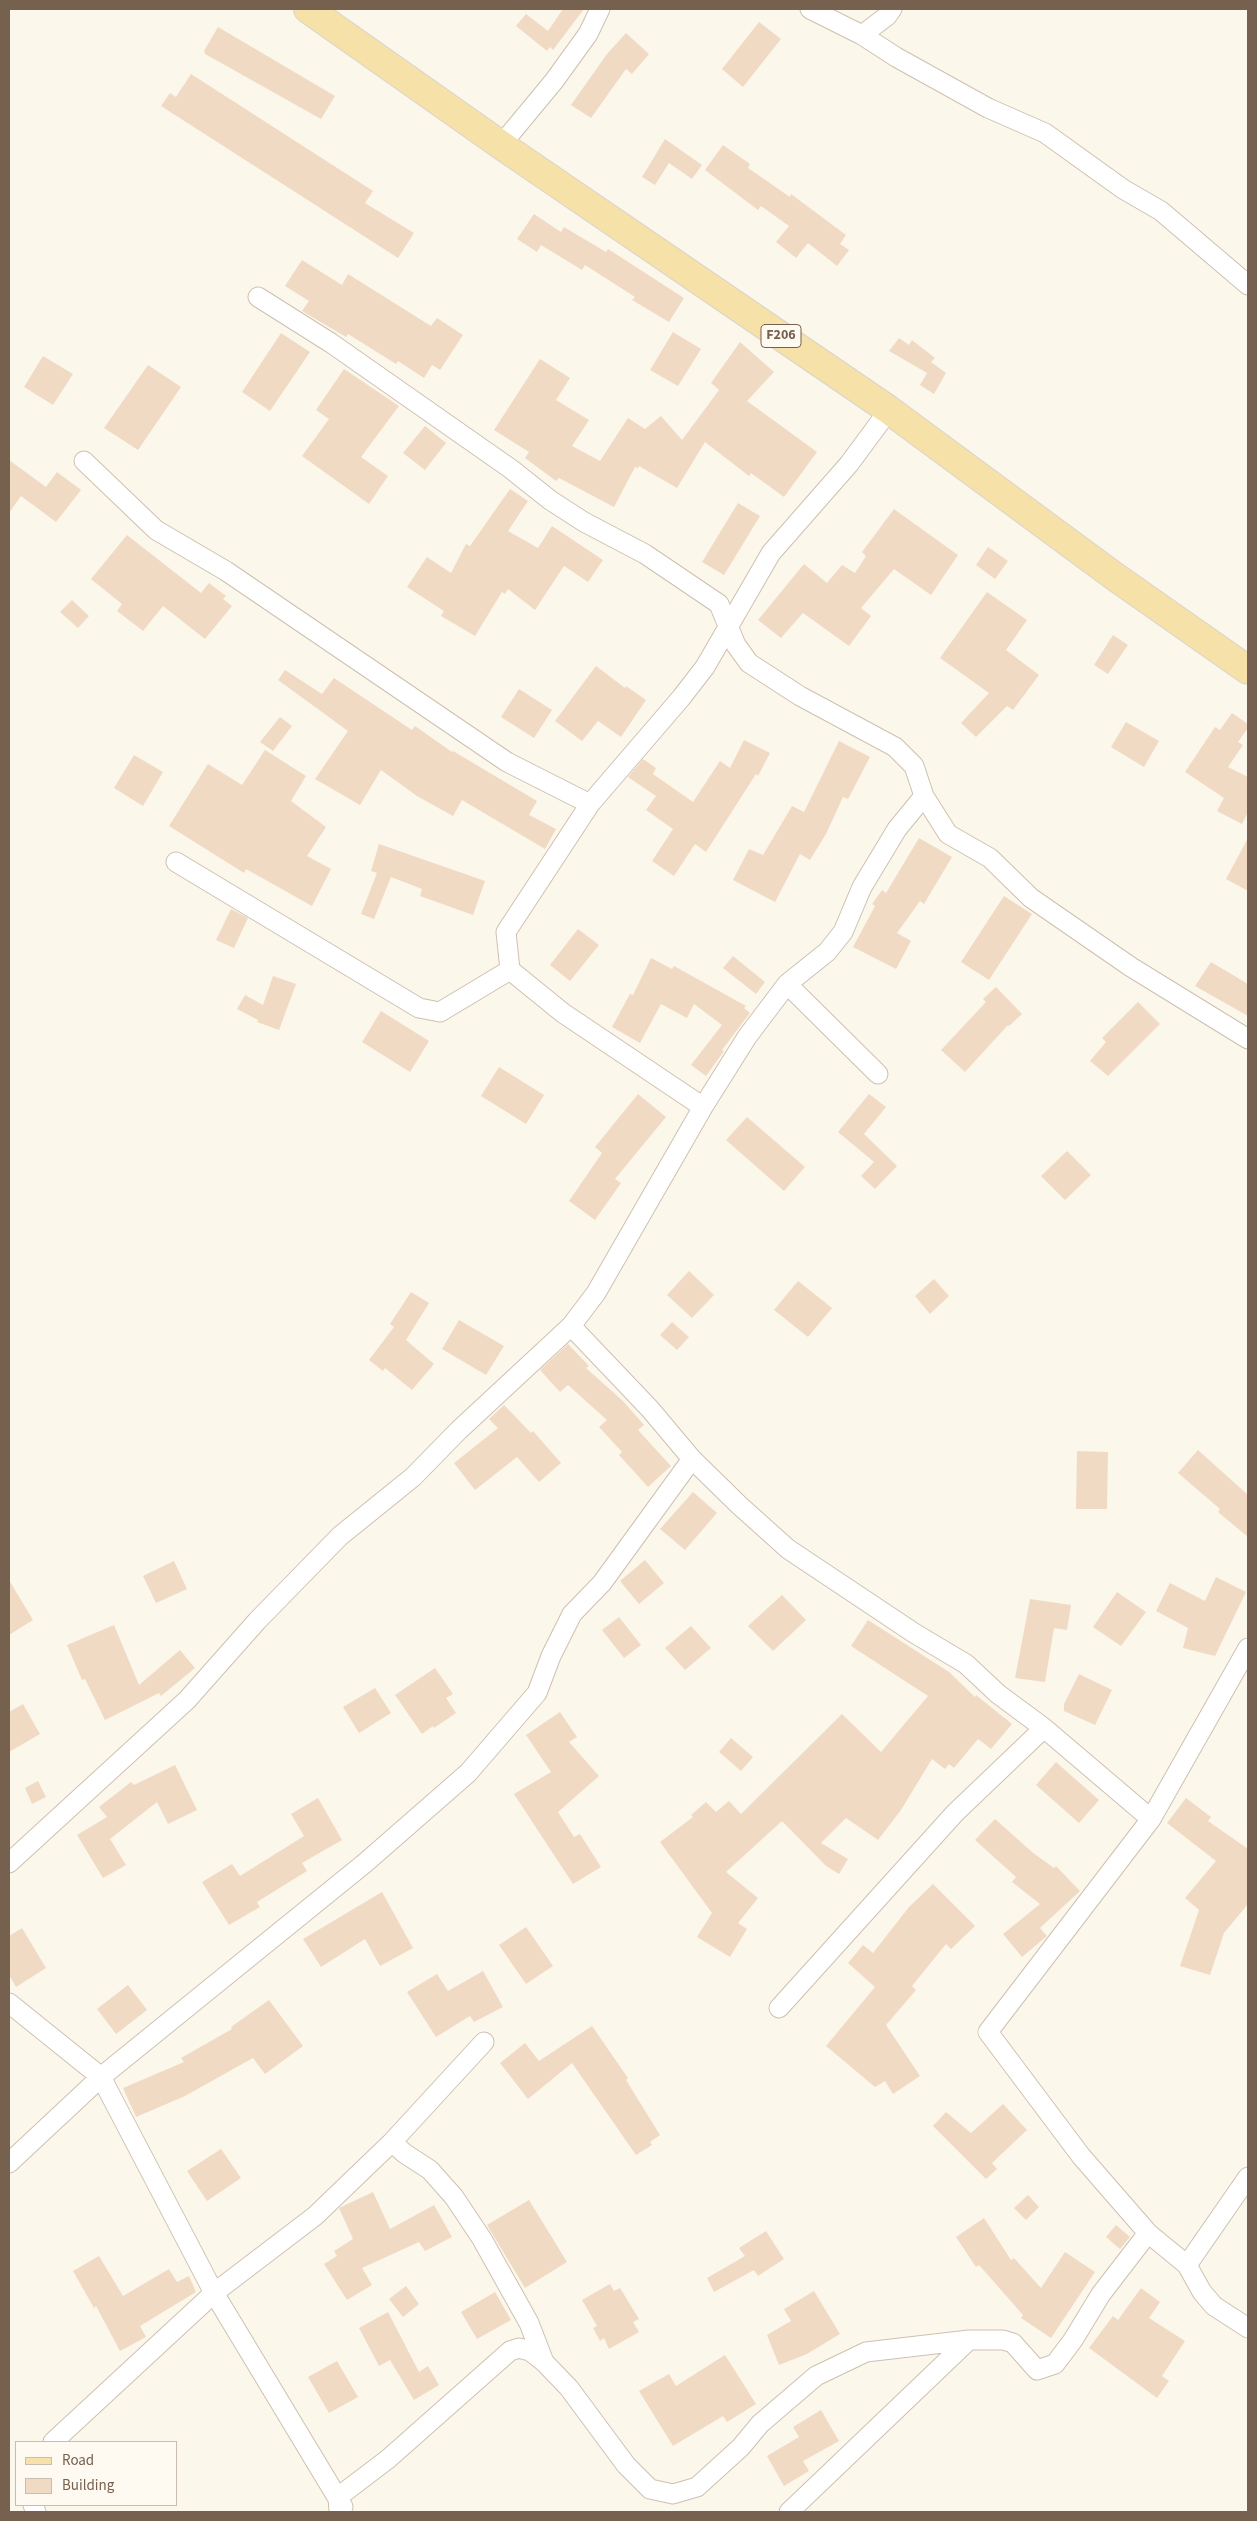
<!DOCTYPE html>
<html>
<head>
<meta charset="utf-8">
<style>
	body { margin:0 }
	#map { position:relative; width:1257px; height:2521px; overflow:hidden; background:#fcf7eb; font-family:"Source Sans 3",sans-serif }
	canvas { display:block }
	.frame { position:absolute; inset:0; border:10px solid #76614f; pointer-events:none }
	.legend { position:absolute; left:15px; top:2441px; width:162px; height:65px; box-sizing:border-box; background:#fefaf2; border:1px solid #c8bdb1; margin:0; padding:6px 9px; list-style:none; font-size:15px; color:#76614f }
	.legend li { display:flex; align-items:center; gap:10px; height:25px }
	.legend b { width:25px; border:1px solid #c8bdb1 }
</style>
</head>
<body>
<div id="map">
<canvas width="1257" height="2521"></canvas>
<div class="frame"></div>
<ul class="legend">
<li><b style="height:6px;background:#f6e1a8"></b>Road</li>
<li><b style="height:14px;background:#f0dac4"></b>Building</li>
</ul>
</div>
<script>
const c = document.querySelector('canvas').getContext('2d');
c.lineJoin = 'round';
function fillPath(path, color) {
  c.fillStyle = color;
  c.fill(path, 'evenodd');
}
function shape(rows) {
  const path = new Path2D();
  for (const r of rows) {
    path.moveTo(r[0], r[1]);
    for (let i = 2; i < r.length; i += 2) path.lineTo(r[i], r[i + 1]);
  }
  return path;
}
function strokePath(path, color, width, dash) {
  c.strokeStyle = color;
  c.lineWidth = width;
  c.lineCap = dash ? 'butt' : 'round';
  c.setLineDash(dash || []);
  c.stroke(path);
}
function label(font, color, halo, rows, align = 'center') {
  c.font = font + ' "Source Sans 3",sans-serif';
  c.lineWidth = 4;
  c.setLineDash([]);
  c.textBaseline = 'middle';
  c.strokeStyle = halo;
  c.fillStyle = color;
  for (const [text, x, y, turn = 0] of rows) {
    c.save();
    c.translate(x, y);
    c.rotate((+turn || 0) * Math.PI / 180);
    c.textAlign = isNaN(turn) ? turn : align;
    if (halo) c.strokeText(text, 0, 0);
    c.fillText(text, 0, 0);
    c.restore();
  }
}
fillPath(shape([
	[563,9,584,9,553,50,550,47,547,51,516,26,526,14,548,31],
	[759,22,781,39,743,87,722,69],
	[218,27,335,96,321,119,205,54,204,51],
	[626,33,649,54,632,74,626,69,591,118,571,105,607,54],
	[191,74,373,191,365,203,414,233,398,258,161,106,170,93,176,97],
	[665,139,702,165,692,179,669,163,655,185,642,177],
	[723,145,750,164,748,168,790,197,791,194,846,235,840,244,849,250,837,266,808,243,796,258,776,242,789,226,761,206,758,210,705,170],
	[534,214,561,232,564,227,606,252,608,249,684,298,669,322,632,300,635,297,585,265,582,270,541,245,537,252,517,239],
	[302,260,342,285,348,274,431,326,437,318,463,335,440,370,432,365,424,378,398,361,396,364,348,334,346,337,302,311,309,301,285,286],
	[673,332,701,349,678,386,650,370],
	[281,333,310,352,270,411,242,392],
	[899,338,909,345,912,340,935,358,931,362,946,373,934,394,920,385,927,373,889,351],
	[740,342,774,372,747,401,817,452,784,497,751,473,749,476,705,442,677,488,639,466,638,468,635,467,614,507,559,478,556,481,525,458,529,452,494,430,540,359,570,378,556,400,589,420,572,446,600,461,628,418,645,429,661,416,682,440,719,390,711,383],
	[43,356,73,374,53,405,24,387],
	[148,365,181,387,138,450,104,428],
	[344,369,399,406,361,457,388,476,369,504,302,456,329,419,316,410],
	[425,426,446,443,425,470,403,453],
	[9,460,46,487,57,472,81,490,56,522,21,496,9,513],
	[510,489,528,501,508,531,538,548,552,526,603,560,588,582,564,566,535,610,508,589,505,594,502,592,475,636,441,616,444,611,407,587,427,557,451,573,466,544,470,546],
	[738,503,760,516,724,575,702,562],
	[894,509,958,555,931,595,894,569,861,608,871,616,849,646,803,613,781,638,758,620,804,564,827,583,842,565,855,573,866,556,862,552],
	[127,535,201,593,209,583,226,596,223,599,232,606,205,639,163,606,143,631,117,611,122,604,91,579],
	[988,547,1008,561,995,579,976,565],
	[987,592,1027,620,1006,650,1039,675,1013,710,1007,706,976,737,961,723,989,693,940,658],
	[72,600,89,616,78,628,60,612],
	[1113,635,1128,645,1108,674,1094,665],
	[596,666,625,688,626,686,646,700,621,737,598,721,582,741,555,721],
	[285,670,322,694,334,678,412,730,415,726,452,752,453,751,537,801,529,815,556,829,545,849,462,800,453,816,417,796,381,770,360,805,315,779,348,731,278,680],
	[519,689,552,710,534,738,501,717],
	[1232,713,1248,724,1248,728,1238,742,1243,745,1228,767,1248,777,1248,812,1242,824,1217,811,1224,798,1185,772,1215,727,1220,730],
	[280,717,292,726,273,751,260,742],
	[1126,722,1159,741,1144,767,1111,747],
	[744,740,770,753,758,776,756,774,706,852,695,844,674,876,652,861,673,829,646,810,656,796,628,777,643,759,656,768,653,774,693,802,720,761,730,768],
	[839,741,870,757,848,799,843,797,826,834,810,860,800,854,775,902,733,880,749,849,763,855,792,806,804,812],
	[265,750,306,776,291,801,326,827,307,856,331,869,312,906,246,869,244,873,169,826,208,764,242,785],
	[134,755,163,772,143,806,114,788],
	[919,838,952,857,924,904,920,901,897,933,911,941,896,969,853,947,875,906,872,904,882,890,886,893],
	[1248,838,1248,891,1226,879],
	[379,844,485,881,473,915,420,896,422,889,391,877,374,919,361,914,377,873,371,871],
	[1004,896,1032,914,989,980,961,962],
	[231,909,248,918,234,948,216,940],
	[578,929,599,945,570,981,550,965],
	[733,956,765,982,756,994,723,968],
	[651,958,672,969,674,966,746,1006,744,1008,750,1013,722,1050,724,1051,706,1076,691,1065,722,1025,694,1004,687,1018,661,1004,640,1043,612,1027,630,994,633,995],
	[1211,962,1248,984,1248,1016,1195,986],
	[273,976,296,984,279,1030,257,1022,258,1020,237,1009,245,995,263,1005],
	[996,987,1022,1014,1009,1026,1008,1025,965,1072,941,1050,986,1002,983,999],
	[1138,1002,1160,1024,1108,1076,1090,1061,1106,1042,1102,1038],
	[381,1011,429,1041,410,1072,362,1042],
	[499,1067,544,1095,526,1124,481,1096],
	[638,1094,666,1117,615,1179,621,1183,595,1220,569,1201,602,1153,595,1147],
	[869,1094,886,1107,864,1134,897,1166,875,1189,861,1176,874,1162,838,1132],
	[747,1117,805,1167,784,1191,726,1140],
	[1067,1151,1091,1175,1065,1200,1041,1176],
	[689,1271,714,1295,692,1318,667,1295],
	[934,1279,949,1296,930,1314,915,1296],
	[798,1281,832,1308,808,1337,774,1310],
	[411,1292,429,1303,406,1340,434,1364,412,1390,385,1368,383,1371,369,1360,394,1327,390,1324],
	[459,1320,504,1346,486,1375,442,1349],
	[672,1322,689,1337,677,1350,660,1335],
	[568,1344,589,1366,586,1368,623,1401,644,1425,638,1430,671,1466,648,1487,619,1455,622,1452,599,1427,607,1420,568,1385,560,1392,540,1370],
	[504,1405,531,1433,533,1431,561,1463,539,1482,517,1457,475,1490,454,1463,498,1428,489,1419],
	[1198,1450,1248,1495,1248,1537,1218,1512,1220,1509,1178,1473],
	[1077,1451,1108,1452,1107,1509,1076,1509],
	[693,1492,717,1513,685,1550,660,1529],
	[645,1560,664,1583,639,1604,620,1581],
	[174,1561,187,1589,156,1603,143,1576],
	[1216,1577,1246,1592,1215,1656,1183,1648,1188,1628,1156,1611,1170,1583,1205,1601],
	[9,1580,33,1620,9,1635],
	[1117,1592,1146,1612,1121,1646,1093,1627],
	[782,1595,806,1620,773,1651,748,1626],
	[1030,1599,1071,1605,1067,1630,1054,1628,1045,1682,1015,1678],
	[619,1617,641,1645,624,1658,602,1630],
	[868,1620,949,1672,975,1697,976,1695,1012,1724,991,1749,978,1739,954,1768,949,1764,945,1769,932,1759,901,1810,878,1840,846,1818,821,1843,848,1859,839,1874,826,1866,782,1821,726,1872,758,1898,738,1923,747,1929,730,1957,697,1937,712,1913,660,1842,693,1817,691,1815,706,1802,716,1812,729,1801,741,1814,842,1714,881,1752,928,1696,851,1646],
	[114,1625,139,1685,180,1650,195,1668,161,1696,159,1693,105,1720,85,1679,82,1680,67,1645],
	[691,1626,711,1648,685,1670,665,1648],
	[435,1668,453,1694,446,1698,456,1713,434,1728,433,1726,422,1734,395,1695],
	[1079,1674,1112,1690,1095,1725,1064,1711,1064,1704],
	[375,1688,391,1713,359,1733,343,1707],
	[23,1704,40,1734,9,1752,9,1712],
	[560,1712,577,1737,569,1742,599,1776,558,1812,574,1837,580,1834,601,1867,573,1884,514,1794,551,1772,526,1735],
	[731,1738,753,1757,741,1771,719,1752],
	[1056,1762,1099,1800,1079,1823,1036,1785],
	[175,1765,197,1810,168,1824,157,1802,110,1839,126,1865,103,1878,77,1835,107,1817,99,1807,131,1782,134,1785],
	[38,1781,46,1797,32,1804,25,1788],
	[318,1798,342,1840,302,1863,307,1871,257,1902,260,1907,229,1925,202,1882,232,1864,240,1876,304,1836,291,1814],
	[1186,1798,1211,1817,1208,1821,1248,1849,1248,1904,1224,1933,1210,1975,1180,1966,1199,1910,1185,1898,1216,1861,1167,1823],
	[995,1819,1032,1852,1054,1868,1056,1866,1080,1891,1040,1928,1047,1936,1022,1957,1003,1934,1040,1904,1012,1882,1016,1877,975,1840],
	[933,1884,975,1926,951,1949,946,1944,912,1986,916,1990,886,2025,920,2076,893,2094,885,2081,875,2087,826,2046,875,1987,848,1963,863,1945,873,1953,909,1907],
	[382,1892,413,1948,380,1966,365,1939,321,1967,303,1939],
	[526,1927,553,1966,526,1984,499,1945],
	[22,1928,46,1968,16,1987,9,1975,9,1936],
	[483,1971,503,2007,474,2022,470,2016,436,2037,407,1992,437,1974,448,1991],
	[128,1985,147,2010,116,2034,97,2009],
	[269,2000,303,2046,265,2074,253,2058,185,2096,136,2117,123,2088,184,2062,181,2058,232,2029,231,2027],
	[592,2026,628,2078,626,2080,660,2135,650,2142,652,2145,636,2155,572,2063,528,2099,500,2063,525,2043,539,2061],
	[1003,2104,1027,2130,992,2163,997,2169,986,2179,933,2126,946,2112,971,2133],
	[221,2149,241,2178,207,2201,187,2171],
	[373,2192,390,2229,434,2205,452,2237,425,2251,419,2242,362,2268,372,2285,347,2300,324,2264,337,2256,334,2251,353,2239,339,2208],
	[1028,2195,1039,2207,1026,2220,1014,2208],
	[529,2200,567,2262,525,2288,487,2225],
	[984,2218,1011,2260,1014,2258,1041,2288,1065,2252,1095,2272,1051,2338,1021,2318,1023,2315,979,2265,976,2267,956,2237],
	[1116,2225,1130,2237,1120,2249,1106,2237],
	[766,2231,784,2259,758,2276,754,2270,714,2292,707,2278,745,2256,739,2248],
	[99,2256,123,2296,169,2269,177,2282,189,2276,196,2292,140,2326,146,2337,120,2351,96,2306,94,2308,73,2271],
	[610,2284,614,2291,620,2288,639,2319,633,2322,639,2332,609,2349,604,2338,600,2341,593,2328,597,2326,582,2300],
	[406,2286,419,2304,403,2317,389,2299],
	[1141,2288,1160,2302,1149,2318,1185,2341,1162,2376,1169,2381,1157,2398,1089,2348,1113,2316,1118,2320],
	[814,2291,840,2334,807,2354,779,2365,767,2335,791,2321,784,2309],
	[495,2292,511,2320,477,2339,461,2312],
	[388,2312,419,2372,428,2366,439,2385,414,2400,390,2360,379,2366,359,2328],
	[725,2355,756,2404,727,2422,723,2416,673,2446,639,2391,669,2374,676,2386],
	[337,2361,358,2397,329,2413,308,2377],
	[821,2410,839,2441,803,2461,809,2471,784,2486,767,2456,799,2437,793,2427]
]), '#f0dac4');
const minor = shape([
	[810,9,862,35,896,57,988,108,1045,133,1123,189,1161,211,1248,285],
	[862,35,887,16,892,9],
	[501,145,554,81,588,34,600,9],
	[258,297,331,343,511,469,550,500,584,522,645,554,719,604,736,645,749,663,800,696,895,747,914,766,924,796,948,834,990,858,1031,898,1131,967,1248,1039],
	[84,461,156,530,226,571,507,762,590,804],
	[176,862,419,1008,440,1012,510,970],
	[787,984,878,1074],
	[703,1107,563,1013,510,970,506,932,590,804,681,698,705,667,771,553,849,464,889,410],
	[571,1326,650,1409,692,1459,739,1505,788,1549,914,1633,966,1664,998,1694,1044,1728,1151,1819],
	[1248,1648,1151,1819,988,2032,1081,2156,1148,2233,1187,2265,1202,2292,1214,2306,1248,2328],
	[9,1863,187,1700,257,1621,340,1536,413,1477,459,1430,571,1326,596,1293,703,1107,747,1037,787,984,827,952,843,932,862,887,897,829,924,796],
	[9,2003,101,2077,214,2293,343,2507],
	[779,2008,955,1813,1044,1728],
	[392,2142,404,2153,430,2170,454,2197,482,2239,529,2323,544,2362],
	[9,2163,101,2077,365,1863,468,1773,537,1693,551,1656,572,1614,602,1583,692,1459],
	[1187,2265,1248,2177],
	[53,2442,214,2293,315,2216,392,2142,484,2042],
	[33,2505,36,2512],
	[339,2512,338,2497,388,2459,510,2351,519,2348,530,2351,544,2362,569,2388,626,2465,650,2489,673,2494,697,2487,741,2447,760,2424,816,2376,866,2352,969,2340],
	[789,2512,969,2340,1003,2340,1013,2343,1037,2370,1055,2364,1073,2340,1101,2294,1148,2233]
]);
const primary = shape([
	[308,9,501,145,889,410,1114,576,1248,670]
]);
strokePath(minor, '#cec0b1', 21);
strokePath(primary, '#d9d3ce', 30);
strokePath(minor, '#fff', 19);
strokePath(primary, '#f6e1a8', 28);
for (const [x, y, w] of [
	[781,336,40]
]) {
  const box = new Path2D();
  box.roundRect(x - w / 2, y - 11.5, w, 23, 4);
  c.fillStyle = '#fefaf2';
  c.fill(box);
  strokePath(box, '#76614f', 1);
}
label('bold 14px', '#76614f', null, [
	["F206",781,336]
]);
</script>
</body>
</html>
